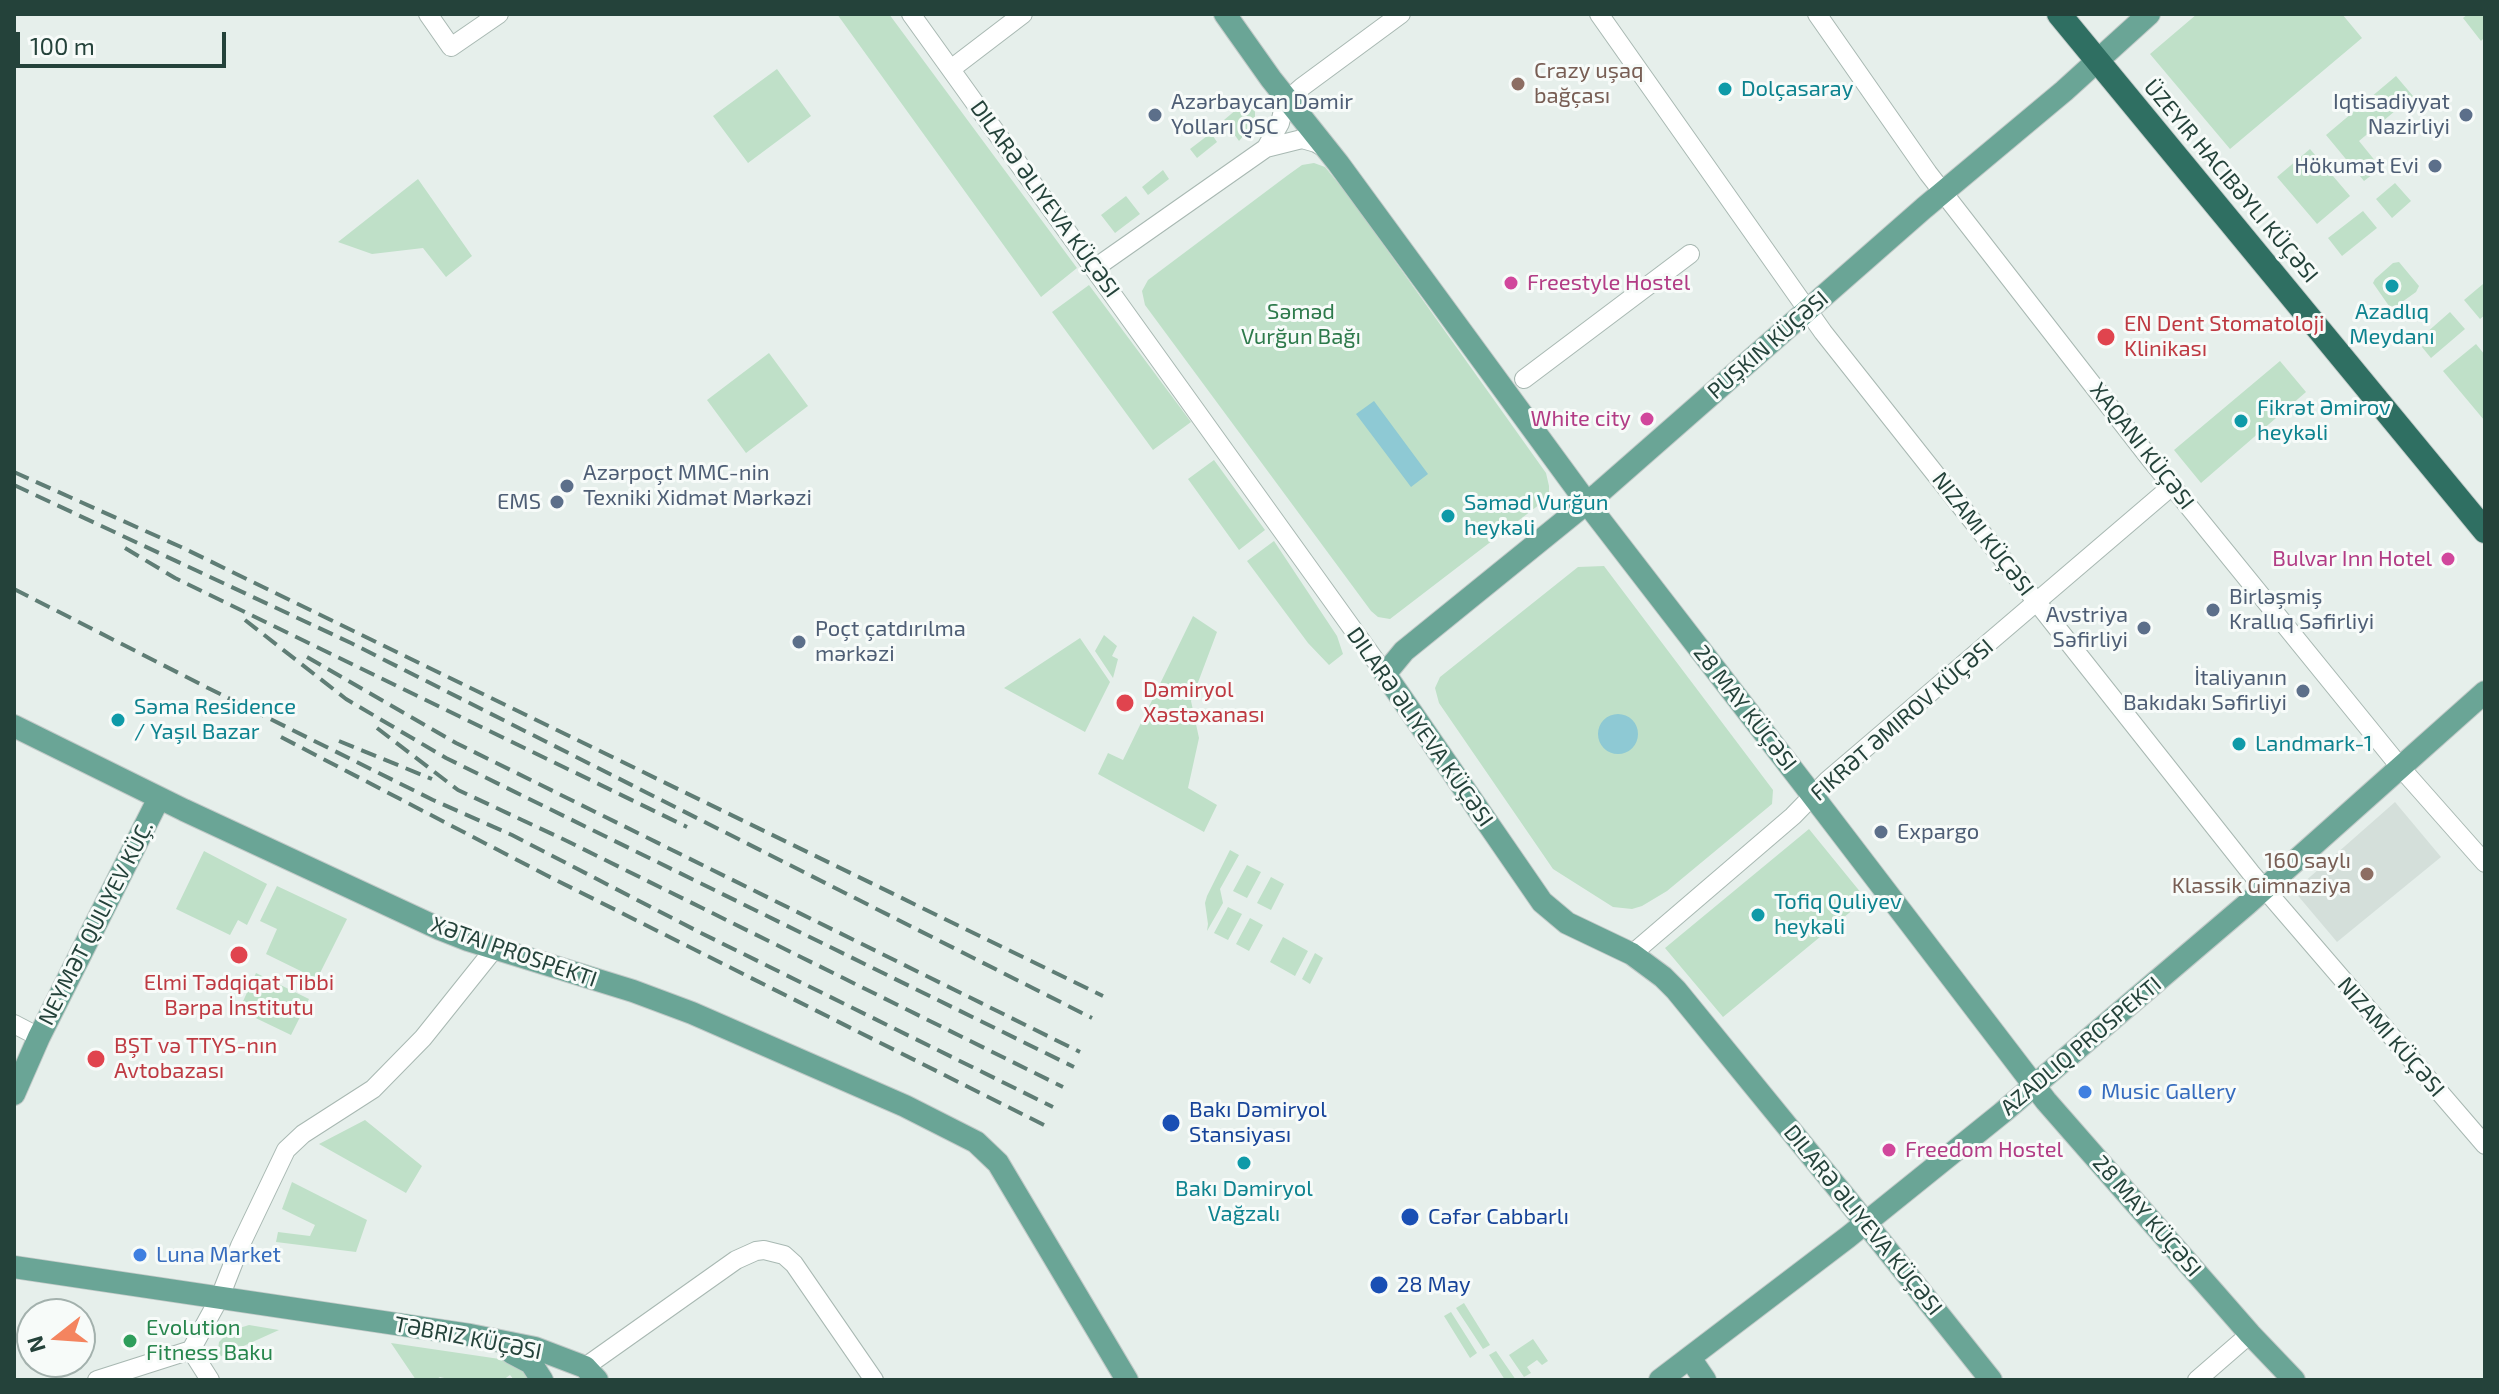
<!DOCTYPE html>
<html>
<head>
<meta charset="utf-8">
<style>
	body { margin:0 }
	#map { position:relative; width:2499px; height:1394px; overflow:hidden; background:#e6efeb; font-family:"Exo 2",sans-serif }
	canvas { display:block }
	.frame { position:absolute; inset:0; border:16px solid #24423a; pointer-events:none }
	.north { position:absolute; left:16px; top:1298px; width:80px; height:80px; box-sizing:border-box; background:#f7fbf9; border:2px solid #a3b1ad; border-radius:50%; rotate:253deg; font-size:22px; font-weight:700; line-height:32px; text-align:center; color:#24423a }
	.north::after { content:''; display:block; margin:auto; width:28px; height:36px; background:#f4845f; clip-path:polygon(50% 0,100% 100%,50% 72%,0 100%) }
	.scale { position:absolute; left:16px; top:32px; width:210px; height:36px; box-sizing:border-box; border:4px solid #24423a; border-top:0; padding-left:10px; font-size:24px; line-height:28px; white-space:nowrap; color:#24423a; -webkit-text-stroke:6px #f7fbf9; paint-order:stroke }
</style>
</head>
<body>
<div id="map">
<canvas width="2499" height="1394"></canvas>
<div class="frame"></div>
<div class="north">N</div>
<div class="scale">100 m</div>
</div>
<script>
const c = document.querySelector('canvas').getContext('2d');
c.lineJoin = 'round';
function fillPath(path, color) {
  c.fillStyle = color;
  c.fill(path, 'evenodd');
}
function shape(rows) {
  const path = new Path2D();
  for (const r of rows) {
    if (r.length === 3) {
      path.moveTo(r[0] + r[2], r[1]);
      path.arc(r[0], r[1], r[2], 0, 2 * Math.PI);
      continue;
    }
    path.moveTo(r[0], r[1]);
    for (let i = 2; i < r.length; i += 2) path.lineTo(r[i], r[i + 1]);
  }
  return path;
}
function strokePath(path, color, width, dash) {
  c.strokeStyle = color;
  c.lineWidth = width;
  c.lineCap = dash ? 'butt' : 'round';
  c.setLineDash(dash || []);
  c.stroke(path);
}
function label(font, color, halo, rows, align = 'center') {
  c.font = font + ' "Exo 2",sans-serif';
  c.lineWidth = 6;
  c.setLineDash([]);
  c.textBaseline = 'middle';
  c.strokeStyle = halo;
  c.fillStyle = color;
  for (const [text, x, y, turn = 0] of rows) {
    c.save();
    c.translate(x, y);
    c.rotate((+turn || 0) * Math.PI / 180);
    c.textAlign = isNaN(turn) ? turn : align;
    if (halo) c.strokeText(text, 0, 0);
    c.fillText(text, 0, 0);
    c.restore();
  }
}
fillPath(shape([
	[2395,802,2441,857,2337,942,2294,891]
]), '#d4dfda');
fillPath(shape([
	[837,14,889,14,1077,268,1041,297],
	[2197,14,2342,14,2362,38,2230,149,2150,54],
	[2468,14,2485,14,2485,37,2481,41,2463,18],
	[777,69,811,116,748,163,713,116],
	[2396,76,2413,96,2359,141,2381,168,2364,181,2326,135],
	[1250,98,1255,107,1255,117,1252,126,1239,141,1224,120],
	[1211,133,1217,142,1197,158,1190,149],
	[2310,149,2350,196,2317,224,2277,177],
	[1314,163,1325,167,1348,195,1546,473,1549,486,1549,494,1544,501,1390,619,1378,617,1371,611,1145,305,1142,291,1148,280,1288,175,1302,165],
	[1163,170,1169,179,1148,195,1142,187],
	[418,179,472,256,446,277,423,248,372,254,338,242],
	[2395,183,2411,201,2392,218,2376,199],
	[1126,196,1140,214,1115,233,1101,215],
	[2363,211,2377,228,2342,256,2328,238],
	[2399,262,2419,286,2416,292,2395,307,2389,306,2373,283,2375,279,2393,263],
	[2483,284,2485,287,2485,315,2480,319,2464,300],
	[1089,285,1191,422,1153,450,1052,312],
	[2450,312,2465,329,2431,358,2417,341],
	[2476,344,2485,355,2484,420,2443,371],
	[769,353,808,406,746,453,707,400],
	[2280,361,2306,392,2201,483,2174,450],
	[1214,460,1265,530,1239,550,1188,479],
	[1274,541,1337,636,1343,654,1329,665,1308,643,1247,561],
	[1604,566,1773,790,1772,804,1667,891,1642,906,1632,909,1613,907,1553,869,1439,703,1435,688,1440,677,1578,567],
	[1193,616,1217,632,1191,701,1199,738,1188,788,1217,805,1204,832,1098,774,1108,753,1123,760],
	[1104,635,1117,646,1112,656,1118,659,1113,678,1095,651],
	[1080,638,1110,682,1085,732,1004,688],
	[1809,829,1866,899,1723,1017,1665,948],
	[1230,850,1239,855,1220,889,1223,903,1207,931,1208,924,1205,903,1207,896],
	[204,851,267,884,247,925,238,920,230,935,176,909],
	[1247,865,1261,872,1247,898,1233,891],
	[1271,877,1284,884,1271,910,1257,903],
	[277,886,347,919,317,979,266,954,277,929,260,921],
	[1228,907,1242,914,1228,940,1214,933],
	[1250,918,1263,925,1249,951,1236,944],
	[1283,937,1308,951,1295,976,1270,962],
	[1315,953,1323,958,1310,984,1302,979],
	[256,973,309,999,291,1035,239,1010],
	[365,1120,422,1166,406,1193,319,1144],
	[292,1182,367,1220,356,1252,276,1242,278,1232,310,1236,315,1225,282,1209],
	[1464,1303,1490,1345,1483,1349,1456,1308],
	[1451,1312,1477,1353,1470,1358,1444,1316],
	[249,1325,279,1330,217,1358,219,1342,230,1331],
	[1533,1339,1548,1361,1542,1365,1537,1360,1527,1367,1531,1373,1524,1377,1509,1355],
	[391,1343,520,1362,532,1380,514,1380,510,1375,503,1380,453,1380,440,1377,435,1380,416,1380],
	[1496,1351,1516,1380,1505,1380,1489,1355]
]), '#bfe0c8');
fillPath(shape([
	[1374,401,1428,474,1411,487,1356,414],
	[1618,734,20]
]), '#8ec9d4');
const minor = shape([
	[428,14,451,47,499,14],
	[911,14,1385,674],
	[1599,14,1823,332,2251,873,2485,1145],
	[1817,14,1928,173,2151,460,2401,768,2485,863],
	[951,69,1023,14],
	[1266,148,1302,139,1316,143,1328,150],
	[1095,268,1266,148,1280,123,1285,102,1302,87,1401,14],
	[1524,379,1690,254],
	[1632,954,1793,816,1828,780,2172,486],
	[14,1024,39,1037],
	[191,1350,220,1297,240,1246,286,1150,303,1134,373,1089,423,1038,495,948],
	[191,1350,210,1380],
	[585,1367,736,1260,756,1251,764,1250,784,1255,794,1264,874,1380],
	[97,1380,191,1350],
	[2197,1380,2250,1334]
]);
const major = shape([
	[1225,14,1271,79,1338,163,1587,503,1826,813,2046,1101,2250,1334,2294,1380],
	[14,726,184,810,440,929,468,940,633,991,692,1013,905,1106,976,1142,998,1163,1127,1380],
	[14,1094,39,1037,159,798],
	[14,1267,470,1335,535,1348,585,1367,597,1380],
	[512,1353,531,1363,542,1380],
	[1690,1358,1705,1380],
	[1660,1380,1848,1237,2002,1113,2246,905,2485,692],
	[1991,1380,1845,1197,1676,990,1663,977,1632,954,1567,923,1542,902,1385,674,1404,651,1599,493,1924,208,2064,91,2149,14]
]);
const highway = shape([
	[2059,14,2485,531]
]);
strokePath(minor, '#a8b8b2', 20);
strokePath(major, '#c2cac8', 24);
strokePath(highway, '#c2cac8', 26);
strokePath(minor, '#fff', 18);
strokePath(major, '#6aa596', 22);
strokePath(highway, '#2f6f62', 24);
strokePath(shape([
	[14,472,181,547,1103,996],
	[14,485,351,643,1092,1018],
	[125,548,175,578,687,827],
	[14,589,208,688,433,800,512,835,701,933,1053,1107],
	[245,620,346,699,446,758,1074,1067],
	[307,657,456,743,1080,1052],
	[377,728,458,790,567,841,1063,1087],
	[281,737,546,875,1044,1125],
	[339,741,432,779]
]), '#5f7d75', 4, [16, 8]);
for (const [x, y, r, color] of [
	[1518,84,8,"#8d6e63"],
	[1725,89,8,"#0f9aa8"],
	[1155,115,8,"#5c6f8a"],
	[2466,115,8,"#5c6f8a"],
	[2435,166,8,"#5c6f8a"],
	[1511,283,8,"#d1479c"],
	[2392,286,8,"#0f9aa8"],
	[2106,337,10,"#e0444e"],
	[1647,419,8,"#d1479c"],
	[2241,421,8,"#0f9aa8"],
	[567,486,8,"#5c6f8a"],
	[557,502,8,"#5c6f8a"],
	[1448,516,8,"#0f9aa8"],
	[2448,559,8,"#d1479c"],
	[2213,610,8,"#5c6f8a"],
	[2144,628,8,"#5c6f8a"],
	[799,642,8,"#5c6f8a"],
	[2303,691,8,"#5c6f8a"],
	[1125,703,10,"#e0444e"],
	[118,720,8,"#0f9aa8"],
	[2239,744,8,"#0f9aa8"],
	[1881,832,8,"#5c6f8a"],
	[2367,874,8,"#8d6e63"],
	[1758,915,8,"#0f9aa8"],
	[239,955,10,"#e0444e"],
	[96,1059,10,"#e0444e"],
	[2085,1092,8,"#3f7fe0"],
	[1171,1123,10,"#1a4fb4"],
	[1889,1150,8,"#d1479c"],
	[1244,1163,8,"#0f9aa8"],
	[1410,1217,10,"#1a4fb4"],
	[140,1255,8,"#3f7fe0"],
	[1379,1285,10,"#1a4fb4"],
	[130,1341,8,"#2e9e5b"]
]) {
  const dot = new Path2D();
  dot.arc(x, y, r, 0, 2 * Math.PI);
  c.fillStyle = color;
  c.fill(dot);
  strokePath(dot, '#f7fbf9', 3);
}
label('22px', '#785e54', '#f7fbf9', [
	["Crazy uşaq",1534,71],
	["bağçası",1534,96],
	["160 saylı",2351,861,"right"],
	["Klassik Gimnaziya",2351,886,"right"]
], 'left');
label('22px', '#0d838f', '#f7fbf9', [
	["Dolçasaray",1741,89],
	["Azadlıq",2392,312,"center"],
	["Meydanı",2392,337,"center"],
	["Fikrət Əmirov",2257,408],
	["heykəli",2257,433],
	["Səməd Vurğun",1464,503],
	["heykəli",1464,528],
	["Səma Residence",134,707],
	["/ Yaşıl Bazar",134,732],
	["Landmark-1",2255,744],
	["Tofiq Quliyev",1774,902],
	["heykəli",1774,927],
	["Bakı Dəmiryol",1244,1189,"center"],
	["Vağzalı",1244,1214,"center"]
], 'left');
label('22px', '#4e5e75', '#f7fbf9', [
	["Azərbaycan Dəmir",1171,102],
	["Yolları QSC",1171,127],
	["Iqtisadiyyat",2450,102,"right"],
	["Nazirliyi",2450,127,"right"],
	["Hökumət Evi",2419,166,"right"],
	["Azərpoçt MMC-nin",583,473],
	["Texniki Xidmət Mərkəzi",583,498],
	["EMS",541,502,"right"],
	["Birləşmiş",2229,597],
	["Krallıq Səfirliyi",2229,622],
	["Avstriya",2128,615,"right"],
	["Səfirliyi",2128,640,"right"],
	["Poçt çatdırılma",815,629],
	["mərkəzi",815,654],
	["İtaliyanın",2287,678,"right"],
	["Bakıdakı Səfirliyi",2287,703,"right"],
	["Expargo",1897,832]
], 'left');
label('22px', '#24423a', '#f7fbf9', [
	["ÜZEYIR HACIBƏYLI KÜÇƏSI",2231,181,50],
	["DILARƏ ƏLIYEVA KÜÇƏSI",1045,199,54],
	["PUŞKIN KÜÇƏSI",1768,345,-41],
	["XAQANI KÜÇƏSI",2142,446,52],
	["NIZAMI KÜÇƏSI",1983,534,52],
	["28 MAY KÜÇƏSI",1745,708,52],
	["FIKRƏT ƏMIROV KÜÇƏSI",1902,720,-41],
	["DILARƏ ƏLIYEVA KÜÇƏSI",1420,727,55],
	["NEYMƏT QULIYEV KÜÇ.",96,923,-63],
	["XƏTAI PROSPEKTI",514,952,19],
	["NIZAMI KÜÇƏSI",2391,1037,49],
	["AZADLIQ PROSPEKTI",2081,1046,-40],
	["28 MAY KÜÇƏSI",2147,1216,49],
	["DILARƏ ƏLIYEVA KÜÇƏSI",1863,1220,51],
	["TƏBRIZ KÜÇƏSI",468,1338,11]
]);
label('22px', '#b23c85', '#f7fbf9', [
	["Freestyle Hostel",1527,283],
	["White city",1631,419,"right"],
	["Bulvar Inn Hotel",2432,559,"right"],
	["Freedom Hostel",1905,1150]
], 'left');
label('22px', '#2d7a4b', '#f7fbf9', [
	["Səməd",1301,312],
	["Vurğun Bağı",1301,337]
]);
label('22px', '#be3a42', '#f7fbf9', [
	["EN Dent Stomatoloji",2124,324],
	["Klinikası",2124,349],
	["Dəmiryol",1143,690],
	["Xəstəxanası",1143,715],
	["Elmi Tədqiqat Tibbi",239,983,"center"],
	["Bərpa İnstitutu",239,1008,"center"],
	["BŞT və TTYS-nın",114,1046],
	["Avtobazası",114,1071]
], 'left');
label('22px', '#366cbe', '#f7fbf9', [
	["Music Gallery",2101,1092],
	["Luna Market",156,1255]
], 'left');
label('22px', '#164399', '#f7fbf9', [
	["Bakı Dəmiryol",1189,1110],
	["Stansiyası",1189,1135],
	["Cəfər Cabbarlı",1428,1217],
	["28 May",1397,1285]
], 'left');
label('22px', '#27864d', '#f7fbf9', [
	["Evolution",146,1328],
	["Fitness Baku",146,1353]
], 'left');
</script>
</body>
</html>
